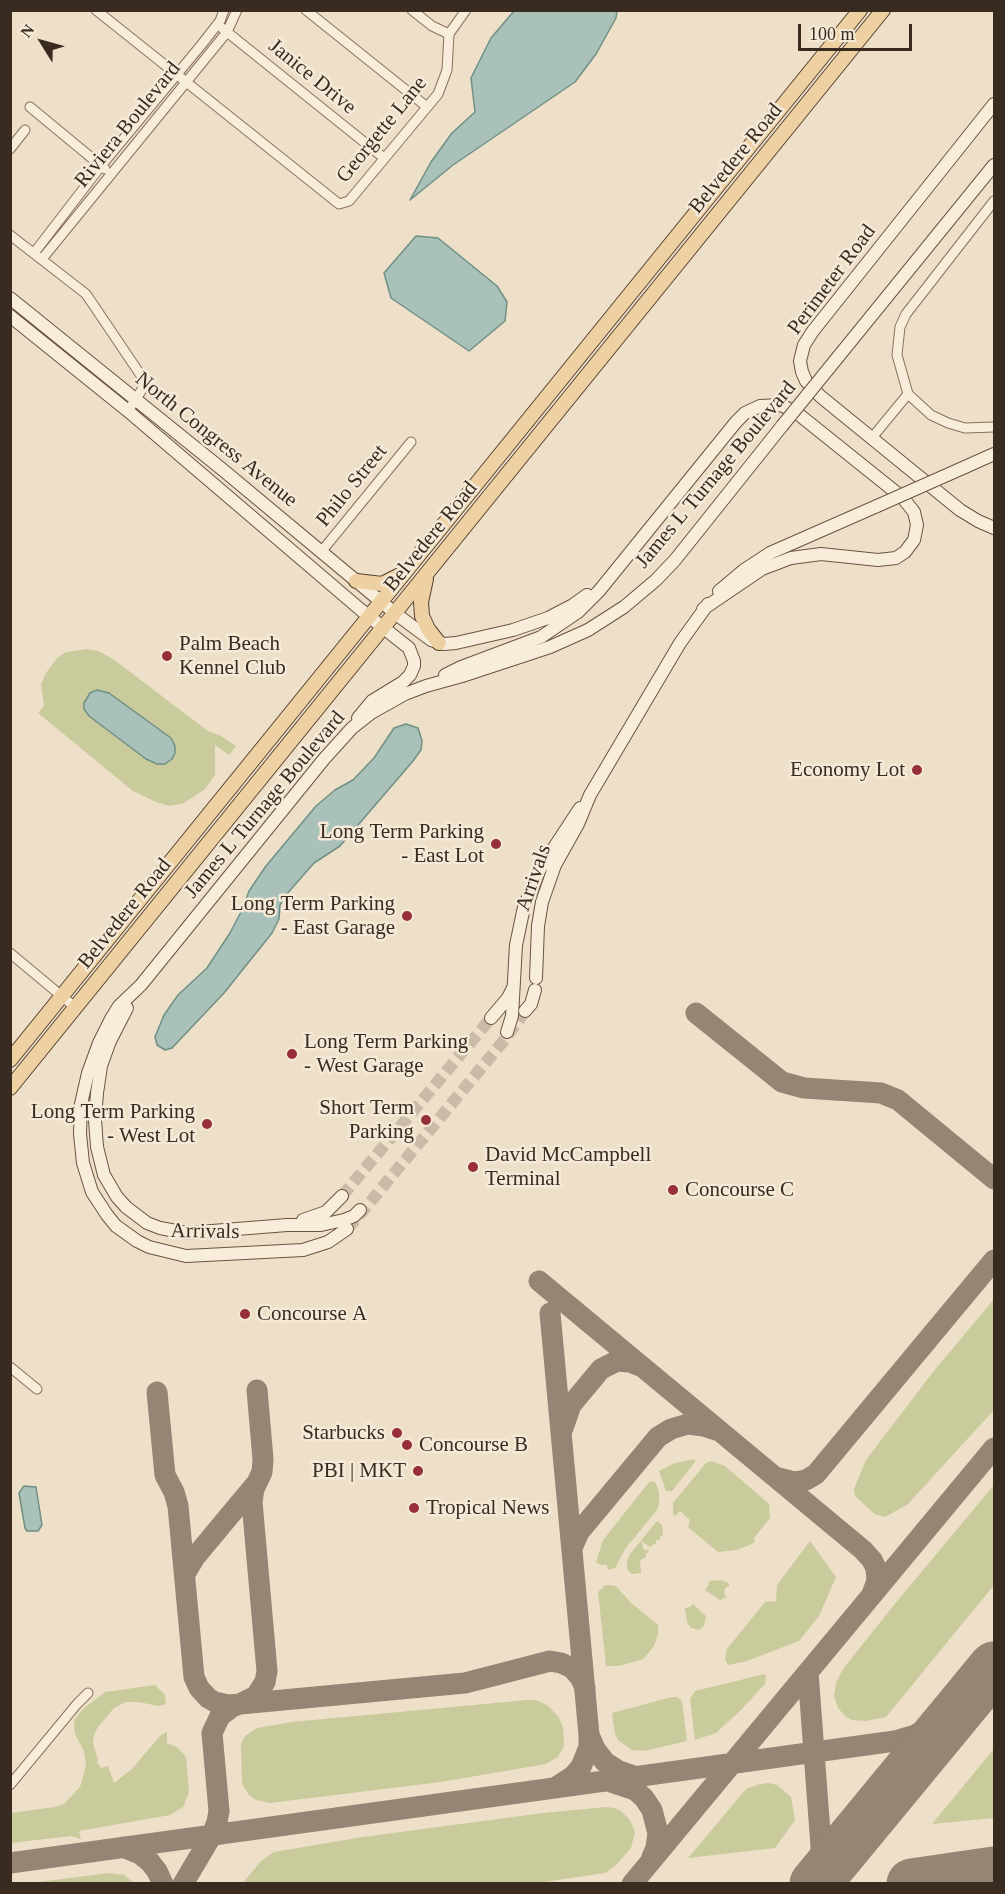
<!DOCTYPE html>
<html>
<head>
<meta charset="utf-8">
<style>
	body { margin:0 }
	#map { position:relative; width:1005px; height:1894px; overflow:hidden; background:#eddfc8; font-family:"Times New Roman",serif }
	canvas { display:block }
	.frame { position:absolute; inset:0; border:12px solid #3a2b21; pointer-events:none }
	.north { position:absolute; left:12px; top:12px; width:60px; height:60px; -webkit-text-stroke:4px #f5ead7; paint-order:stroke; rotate:307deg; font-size:16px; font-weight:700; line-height:24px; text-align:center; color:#3a2b21 }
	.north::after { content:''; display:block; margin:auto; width:21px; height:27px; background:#3a2b21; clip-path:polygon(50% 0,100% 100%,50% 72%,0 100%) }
	.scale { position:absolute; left:798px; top:24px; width:114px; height:27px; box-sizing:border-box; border:3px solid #3a2b21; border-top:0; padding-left:8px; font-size:18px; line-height:21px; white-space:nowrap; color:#3a2b21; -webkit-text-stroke:4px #f5ead7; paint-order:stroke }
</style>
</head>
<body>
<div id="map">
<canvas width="1005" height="1894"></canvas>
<div class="frame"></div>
<div class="north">N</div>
<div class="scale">100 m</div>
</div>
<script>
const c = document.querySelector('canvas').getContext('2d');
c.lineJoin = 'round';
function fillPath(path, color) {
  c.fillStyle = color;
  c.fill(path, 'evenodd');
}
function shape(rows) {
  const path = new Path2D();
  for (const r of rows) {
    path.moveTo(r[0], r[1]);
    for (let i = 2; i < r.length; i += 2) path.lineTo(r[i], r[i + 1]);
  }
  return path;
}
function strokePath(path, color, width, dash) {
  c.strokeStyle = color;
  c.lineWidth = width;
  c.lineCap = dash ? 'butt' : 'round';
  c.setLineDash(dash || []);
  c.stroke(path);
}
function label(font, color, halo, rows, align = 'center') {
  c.font = font + ' "Times New Roman",serif';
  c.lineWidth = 5;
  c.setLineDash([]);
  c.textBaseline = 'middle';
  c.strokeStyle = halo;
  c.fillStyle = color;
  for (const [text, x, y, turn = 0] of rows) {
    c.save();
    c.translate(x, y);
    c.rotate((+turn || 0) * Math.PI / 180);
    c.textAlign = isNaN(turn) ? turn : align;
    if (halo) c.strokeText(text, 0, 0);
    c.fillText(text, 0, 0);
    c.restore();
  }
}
fillPath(shape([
	[87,649,98,651,113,659,208,731,221,736,236,746,229,755,215,745,215,775,205,789,184,803,170,806,156,802,133,791,38,713,44,706,41,684,46,673,57,658,66,652],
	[994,1299,994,1410,908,1504,885,1517,875,1514,855,1496,854,1489,866,1460,933,1372],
	[695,1459,695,1462,672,1491,666,1491,659,1471,675,1463],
	[711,1461,725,1466,769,1504,770,1518,754,1538,755,1542,752,1544,737,1550,718,1552,688,1527,690,1520,680,1511,675,1516,673,1514,673,1503,706,1463],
	[650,1481,655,1482,659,1491,659,1504,657,1510,625,1549,615,1568,608,1570,607,1565,601,1565,596,1562,603,1540],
	[994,1485,994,1585,886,1717,866,1721,852,1720,846,1717,838,1708,834,1696,836,1683,843,1669,894,1605],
	[657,1521,662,1525,663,1536,660,1536,660,1540,656,1540,656,1543,650,1547,641,1541,643,1548,646,1551,648,1549,649,1553,646,1553,646,1557,640,1561,641,1573,632,1574,627,1569,627,1561,630,1554],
	[810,1541,836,1577,819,1616,799,1641,747,1661,728,1665,725,1659,727,1649,765,1602,776,1601,777,1585],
	[721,1580,728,1583,730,1586,725,1588,724,1594,727,1597,720,1600,705,1590,709,1584,709,1581],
	[605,1585,616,1586,631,1603,658,1625,658,1634,654,1646,643,1659,619,1666,606,1666,598,1592],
	[693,1604,706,1616,704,1626,699,1630,691,1628,687,1622,685,1608,690,1607],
	[765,1674,766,1677,765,1684,741,1710,716,1733,695,1740,690,1699,695,1691],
	[155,1685,165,1695,166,1704,159,1706,138,1702,126,1702,114,1708,98,1727,94,1735,93,1743,98,1760,97,1762,101,1768,108,1766,114,1783,132,1769,161,1735,167,1732,167,1743,177,1747,186,1757,189,1792,183,1807,170,1815,79,1831,81,1839,71,1836,11,1843,11,1813,55,1807,64,1804,80,1787,86,1766,84,1751,75,1734,74,1725,75,1719,84,1708,105,1692],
	[672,1697,677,1697,682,1701,687,1741,644,1751,632,1750,618,1740,615,1734,612,1713],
	[527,1700,536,1700,547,1705,558,1716,563,1727,564,1746,558,1757,546,1764,441,1782,270,1803,256,1800,249,1795,242,1784,241,1744,245,1736,257,1728,292,1722],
	[994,1749,994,1818,932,1824],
	[768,1783,777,1785,791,1797,795,1820,775,1848,688,1858,746,1789,757,1785],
	[606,1807,615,1808,621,1811,630,1820,635,1832,631,1848,617,1864,605,1873,530,1884,243,1883,261,1861,274,1852,363,1837,543,1813],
	[110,1873,124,1875,134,1883,30,1883]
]), '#c9cb9c');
const water = shape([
	[514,11,617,11,616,18,596,54,575,82,453,165,410,200,431,162,452,133,475,112,471,78,491,38,514,11],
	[416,236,438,238,497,286,507,302,505,321,469,351,391,298,384,273,416,236],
	[97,690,109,693,171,738,175,746,175,753,172,759,165,764,157,764,146,759,89,716,84,709,84,703,90,693,97,690],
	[406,724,418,728,422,741,421,750,413,761,340,846,314,863,286,895,280,905,279,919,272,933,224,993,172,1048,165,1050,157,1045,155,1037,164,1015,178,995,207,968,230,933,243,908,249,891,266,866,316,806,335,790,353,780,374,758,394,728,406,724],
	[24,1486,36,1487,42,1525,38,1531,27,1531,25,1528,19,1493,24,1486]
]);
fillPath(water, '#a9c1b8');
strokePath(water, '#6f9085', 1.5);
strokePath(shape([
	[696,1013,782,1082,804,1088,881,1093,898,1100,994,1179],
	[539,1281,863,1550,872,1560,876,1568,877,1581,872,1594],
	[550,1313,589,1735,595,1749,605,1762,619,1771,634,1776],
	[157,1392,165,1475,174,1492,178,1506,194,1677,199,1688,208,1698,215,1702,228,1705,240,1704,256,1696,265,1682,267,1671,252,1502,254,1489,262,1472,263,1459,257,1390],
	[563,1428,571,1405,601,1369,617,1361,630,1362,640,1366],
	[775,1477,794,1482,806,1480,816,1474,994,1260],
	[572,1548,579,1532,658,1437,671,1429,688,1424,704,1426,716,1430],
	[185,1574,195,1557,255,1485],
	[808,1672,821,1846,820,1862,813,1884],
	[611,1782,635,1790,644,1798,652,1810,658,1833,656,1848,652,1857],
	[556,1787,573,1776,581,1767,589,1747,589,1735],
	[123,1847,140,1854,150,1862,157,1871,163,1884],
	[10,1863,895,1741,915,1735,937,1724,954,1711,973,1693],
	[988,1873,994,1870],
	[918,1883,921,1884],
	[183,1884,212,1835,217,1822,219,1811,212,1733,220,1716,232,1707,240,1704,465,1683,550,1661,561,1663,572,1668,580,1677,585,1688],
	[632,1884,994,1448]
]), '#948574', 21);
strokePath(shape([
	[815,1884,994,1667],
	[912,1884,994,1872]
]), '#948574', 51);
strokePath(shape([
	[342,1196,491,1018],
	[347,1229,362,1212,506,1038,525,1011]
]), '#c9bba7', 12, [12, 6]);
const street = shape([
	[96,10,339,204,349,201,438,94,447,70,449,34,466,10],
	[306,10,427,107],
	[412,10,432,26,449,34],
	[222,28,384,158],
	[30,107,105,169],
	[10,149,25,130],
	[994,201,906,314,900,327,897,355,908,394,931,415,948,423,965,428,994,427],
	[10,235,86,294,142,377,143,388,128,411],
	[34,253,101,166,202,44,220,21,224,10],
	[42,259,227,32,237,10],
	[871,439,908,394],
	[321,552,411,442],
	[10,953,76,1008],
	[10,1367,37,1389],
	[10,1785,77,1704,88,1693]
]);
const secondary = shape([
	[994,104,813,331,804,345,800,361,802,372,806,381,820,396,960,510,978,521,994,528],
	[10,298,223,470,396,614,431,640,444,644,456,643,513,630,548,618,573,605,587,595],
	[10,316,128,411,361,610,409,648,414,661,414,666,410,675,403,682,372,701,358,718],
	[838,357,994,165],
	[965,467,994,454],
	[719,591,744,570,770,553,877,506],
	[445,675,461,667,541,637,578,612,599,591,736,422,745,413,760,406,781,405,797,413,903,498,914,512,917,525,914,540,905,552,896,558,878,560,821,554,791,558,762,569,703,609],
	[536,978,538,926,542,902,555,865,578,824,590,795,680,643,708,604],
	[127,1008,110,1041,101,1066,97,1093,95,1120,97,1147,104,1175,117,1197,126,1207,147,1223,160,1228,187,1233,287,1225,321,1225,344,1220,354,1216,360,1210],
	[525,1011,531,1004,535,990],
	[491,1018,508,998,513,988],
	[507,1032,512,1016,516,945,524,907,540,869,580,808],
	[303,1220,326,1212,342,1196],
	[347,1229,328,1242,303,1250,186,1256,149,1247,137,1241,116,1226,107,1215,92,1192,83,1163,80,1134,81,1104,88,1073,99,1043,111,1019,119,1006,141,985,324,759,352,728,371,713,405,694,426,686,462,676,550,647,588,630,624,607,656,580,675,560,782,426]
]);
const primary = shape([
	[426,579,421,602,422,616,428,629,439,643],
	[356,581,382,584,400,575],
	[10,1060,860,10],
	[10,1088,883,10]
]);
strokePath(street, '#89715d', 11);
strokePath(secondary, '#6b5340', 14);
strokePath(primary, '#574031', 16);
strokePath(street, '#f8eddb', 9);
strokePath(secondary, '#f8eddb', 12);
strokePath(primary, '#eed1a2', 14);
const secondaryBridge = shape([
	[782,426,838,357],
	[877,506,965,467]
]);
strokePath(secondaryBridge, '#6b5340', 14, []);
strokePath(secondaryBridge, '#f8eddb', 12);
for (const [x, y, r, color] of [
	[167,656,6,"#962f37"],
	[917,770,6,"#962f37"],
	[496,844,6,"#962f37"],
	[407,916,6,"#962f37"],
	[292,1054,6,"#962f37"],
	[426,1120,6,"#962f37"],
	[207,1124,6,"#962f37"],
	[473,1167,6,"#962f37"],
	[673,1190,6,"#962f37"],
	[245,1314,6,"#962f37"],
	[397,1433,6,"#962f37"],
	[407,1445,6,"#962f37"],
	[418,1471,6,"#962f37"],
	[414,1508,6,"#962f37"]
]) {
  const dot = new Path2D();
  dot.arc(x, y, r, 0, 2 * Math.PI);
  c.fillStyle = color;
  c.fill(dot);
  strokePath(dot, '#f5ead7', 2);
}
label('21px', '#3a2b21', '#f5ead7', [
	["Janice Drive",312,77,39],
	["Riviera Boulevard",128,125,-51],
	["Georgette Lane",382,130,-51],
	["Belvedere Road",736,159,-51],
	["Perimeter Road",832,280,-53],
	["North Congress Avenue",216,440,39],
	["James L Turnage Boulevard",716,475,-50],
	["Philo Street",352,486,-51],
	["Belvedere Road",431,537,-51],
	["James L Turnage Boulevard",265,805,-50],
	["Arrivals",534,878,-71],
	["Belvedere Road",125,914,-51],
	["Arrivals",205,1232,1]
]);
label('21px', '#3a2b21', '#f5ead7', [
	["Palm Beach",179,644],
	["Kennel Club",179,668],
	["Economy Lot",905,770,"right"],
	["Long Term Parking",484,832,"right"],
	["- East Lot",484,856,"right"],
	["Long Term Parking",395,904,"right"],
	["- East Garage",395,928,"right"],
	["Long Term Parking",304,1042],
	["- West Garage",304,1066],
	["Short Term",414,1108,"right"],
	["Parking",414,1132,"right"],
	["Long Term Parking",195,1112,"right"],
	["- West Lot",195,1136,"right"],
	["David McCampbell",485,1155],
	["Terminal",485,1179],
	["Concourse C",685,1190],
	["Concourse A",257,1314],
	["Starbucks",385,1433,"right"],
	["Concourse B",419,1445],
	["PBI | MKT",406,1471,"right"],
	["Tropical News",426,1508]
], 'left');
</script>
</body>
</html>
